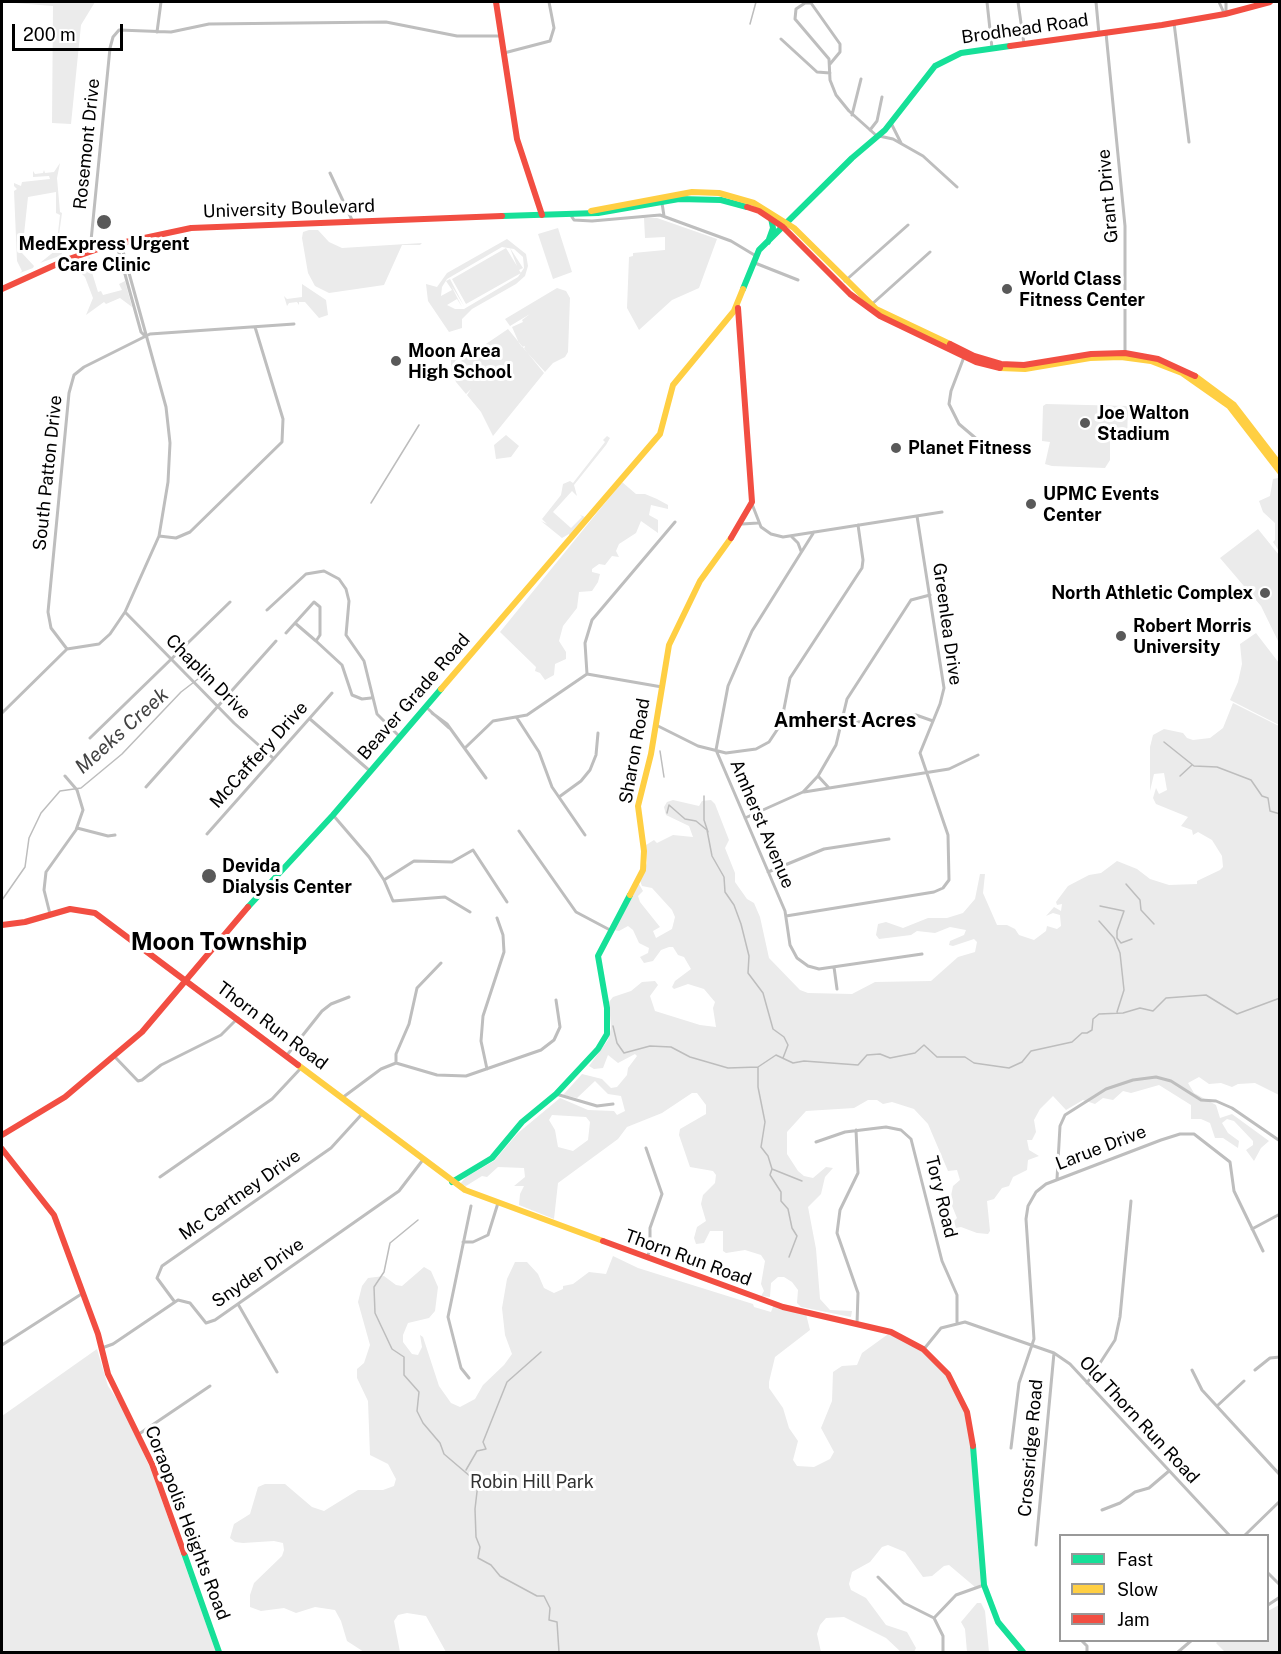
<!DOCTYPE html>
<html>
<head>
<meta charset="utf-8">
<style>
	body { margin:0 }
	#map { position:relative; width:1281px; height:1654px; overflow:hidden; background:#fff; font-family:"Public Sans",sans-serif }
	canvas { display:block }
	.frame { position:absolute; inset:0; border:3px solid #000; pointer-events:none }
	.legend { position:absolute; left:1059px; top:1534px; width:210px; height:108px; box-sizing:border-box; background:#fff; border:2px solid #999; margin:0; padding:8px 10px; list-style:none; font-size:18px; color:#000 }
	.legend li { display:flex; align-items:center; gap:12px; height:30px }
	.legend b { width:30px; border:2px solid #999 }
	.scale { position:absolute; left:12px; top:24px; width:111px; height:27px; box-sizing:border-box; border:3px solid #000; border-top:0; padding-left:8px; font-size:18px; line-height:21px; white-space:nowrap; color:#000; -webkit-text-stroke:4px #fff; paint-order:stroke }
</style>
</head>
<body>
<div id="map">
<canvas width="1281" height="1654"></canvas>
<div class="frame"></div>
<ul class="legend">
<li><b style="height:8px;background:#16e098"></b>Fast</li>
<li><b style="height:8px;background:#ffcf43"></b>Slow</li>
<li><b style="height:8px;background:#f24e42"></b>Jam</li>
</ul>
<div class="scale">200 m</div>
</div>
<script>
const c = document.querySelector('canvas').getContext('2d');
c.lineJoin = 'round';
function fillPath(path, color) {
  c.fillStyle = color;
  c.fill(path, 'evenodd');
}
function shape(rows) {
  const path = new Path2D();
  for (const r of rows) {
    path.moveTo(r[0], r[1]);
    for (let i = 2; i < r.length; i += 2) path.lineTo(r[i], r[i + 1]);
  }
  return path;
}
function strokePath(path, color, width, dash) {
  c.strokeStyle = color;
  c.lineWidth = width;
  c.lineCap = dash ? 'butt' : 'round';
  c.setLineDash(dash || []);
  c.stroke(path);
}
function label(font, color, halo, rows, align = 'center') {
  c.font = font + ' "Public Sans",sans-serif';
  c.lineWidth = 6;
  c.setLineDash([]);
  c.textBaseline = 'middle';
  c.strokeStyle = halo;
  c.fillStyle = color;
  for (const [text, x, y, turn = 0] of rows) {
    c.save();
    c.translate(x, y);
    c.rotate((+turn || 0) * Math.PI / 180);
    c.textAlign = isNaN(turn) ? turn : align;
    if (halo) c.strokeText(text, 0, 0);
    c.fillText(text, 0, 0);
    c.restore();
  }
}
fillPath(shape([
	[2,2,95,2,81,25,71,124,52,123,53,6],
	[60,163,57,178,60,212,62,213,59,235,62,255,40,263,56,250,60,215,56,213,56,192,28,197,22,253,34,266,33,268,20,273,22,271,17,261,14,191,17,189,14,186,14,183,21,186,22,182,50,179,49,176,33,177,33,171,35,174,43,173,44,170,45,173,54,172],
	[644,218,657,218,717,239,699,288,672,300,639,330,627,308,629,257,633,256,633,253,665,250,665,237,645,238],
	[558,228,572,272,553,279,538,234],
	[309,230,318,230,329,242,342,248,422,243,420,245,402,245,384,285,329,293,315,286,308,273,302,238,303,232],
	[507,239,526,254,528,266,525,276,516,284,472,309,462,319,462,328,449,332,428,301,426,284,437,287,447,273],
	[502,247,514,249,523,257,524,268,518,277,464,309,455,309,447,305,457,299,462,307,451,285,464,306,450,279,446,281,452,290,441,296,442,287,447,279],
	[506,248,517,266,510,248,523,268,519,270,521,273,466,304,452,279],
	[90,257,92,263,90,266,98,292,101,291,103,295,122,290,119,284,125,281,132,307,120,298,106,304,104,302,86,315,93,298,85,277,80,272,66,270,65,266],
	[302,284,326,300,328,315,319,318,305,302,299,302,299,305,297,302,289,303,287,306,284,296,287,299,302,297],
	[557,288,566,291,570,298,568,352,565,357,553,363,545,372,524,349,525,346,522,347,519,343,512,327,523,322,522,320,530,314,510,326,505,319],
	[508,329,544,373,493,436,481,412,467,395,471,389,466,394,456,382,451,370,451,360,457,355,459,358,455,361,453,368,462,380,464,378,457,368,458,363],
	[1046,404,1128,406,1127,442,1110,441,1110,460,1105,468,1052,466,1045,464,1050,442,1042,441,1043,406],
	[506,435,519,446,511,457,496,459,494,445],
	[607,436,610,438,606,445,574,485,577,496,572,491,553,512,571,528,582,517,580,515,585,517,569,537,569,534,562,538,541,521,547,524,542,519,561,495,563,484,570,481,573,483,605,442,603,440],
	[1278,478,1280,481,1279,551,1273,542,1275,540,1275,523,1263,512,1259,501,1270,496,1273,479],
	[622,482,636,494,645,494,657,499,668,505,668,509,651,505,649,515,658,520,658,533,641,521,636,533,619,544,616,551,619,557,612,556,605,565,599,564,592,569,592,572,600,574,598,582,592,591,579,592,577,608,563,626,559,641,566,652,566,659,555,664,554,675,545,680,540,673,535,671,536,667,500,632],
	[1258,529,1279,555,1279,643,1261,606,1220,558],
	[1256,633,1279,663,1279,725,1230,700,1238,682,1242,664,1240,644],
	[1233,703,1279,726,1279,1095,1255,1083,1238,1084,1232,1087,1221,1083,1209,1084,1199,1077,1188,1083,1194,1093,1216,1105,1220,1118,1232,1114,1269,1141,1261,1148,1254,1161,1246,1150,1253,1145,1253,1141,1234,1121,1227,1119,1222,1123,1228,1133,1239,1141,1238,1148,1223,1138,1215,1138,1210,1123,1201,1119,1191,1119,1191,1105,1159,1085,1131,1093,1123,1091,1113,1100,1103,1098,1095,1104,1083,1100,1066,1110,1053,1096,1040,1109,1034,1120,1036,1132,1032,1140,1027,1140,1029,1150,1039,1156,1028,1160,1027,1170,1013,1177,1009,1186,1002,1188,994,1199,987,1201,990,1231,988,1234,977,1233,961,1227,956,1228,954,1221,957,1218,950,1201,953,1186,960,1180,957,1170,948,1171,928,1124,914,1109,892,1102,883,1104,877,1100,868,1100,854,1108,806,1111,787,1132,787,1154,798,1171,804,1176,813,1178,826,1167,833,1168,825,1177,821,1194,808,1207,816,1249,820,1299,830,1310,852,1311,851,1317,801,1307,797,1303,798,1290,792,1282,784,1277,778,1277,771,1283,770,1297,761,1296,764,1291,761,1284,765,1261,761,1255,745,1250,726,1253,723,1251,723,1231,710,1231,704,1243,696,1244,694,1238,697,1227,706,1221,701,1204,703,1195,715,1183,716,1175,713,1171,690,1167,679,1135,680,1129,706,1114,706,1105,697,1093,692,1093,662,1113,627,1127,618,1139,558,1183,554,1219,519,1205,520,1194,524,1186,514,1186,525,1177,524,1168,498,1167,487,1177,482,1176,466,1186,460,1184,466,1177,494,1161,518,1133,560,1098,588,1110,614,1111,617,1115,625,1111,621,1096,608,1094,595,1081,577,1098,563,1095,582,1074,602,1079,611,1088,617,1087,627,1075,628,1068,637,1056,635,1054,618,1063,608,1055,603,1068,594,1069,589,1066,608,1040,611,1028,609,1002,613,997,631,991,642,982,655,981,658,985,650,996,655,1011,700,1025,716,1027,713,1008,715,1002,704,989,688,984,674,989,672,987,675,981,691,969,684,957,678,955,673,947,669,947,661,950,653,961,644,963,640,957,648,953,649,948,639,943,633,930,628,926,619,931,613,930,639,884,643,891,638,896,640,902,660,927,653,931,656,938,672,929,675,917,672,910,652,888,642,886,640,881,647,863,646,845,654,840,657,843,673,835,693,837,689,826,666,815,664,807,667,802,673,800,699,806,702,801,711,800,715,804,729,840,725,848,735,873,735,882,747,899,754,903,760,917,769,958,800,990,808,993,852,994,875,982,931,981,958,957,975,952,977,942,974,939,953,946,949,945,950,941,964,935,966,930,950,927,935,933,917,931,911,935,879,939,876,935,878,924,886,922,903,928,928,918,947,918,963,913,975,899,980,874,985,874,983,893,997,925,1007,925,1015,929,1019,935,1034,940,1046,931,1047,926,1057,929,1061,926,1060,915,1053,913,1046,916,1054,907,1061,911,1062,904,1057,905,1056,902,1068,886,1089,875,1101,873,1117,861,1137,869,1150,879,1169,885,1197,884,1197,881,1220,870,1223,867,1222,856,1212,840,1198,832,1193,835,1192,830,1181,826,1188,817,1156,804,1153,798,1156,788,1159,794,1167,790,1164,773,1154,774,1150,791,1150,747,1153,735,1164,729,1183,733,1187,738,1193,740,1210,738,1223,728],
	[552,1115,586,1117,590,1122,588,1140,573,1151,558,1147,555,1130,549,1120],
	[613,1256,638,1268,753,1304,754,1307,771,1312,774,1304,806,1314,810,1330,775,1357,769,1382,769,1388,783,1408,789,1428,798,1441,793,1460,797,1466,814,1467,830,1459,834,1452,821,1428,832,1401,833,1372,842,1366,857,1365,862,1353,891,1332,914,1343,948,1374,970,1424,984,1585,975,1587,949,1565,944,1566,932,1576,923,1577,905,1552,888,1545,882,1547,870,1562,852,1572,849,1584,851,1590,866,1598,886,1625,907,1632,916,1648,914,1652,901,1652,886,1638,844,1617,826,1618,820,1625,817,1634,821,1652,446,1652,426,1616,407,1613,398,1615,394,1621,400,1652,364,1652,347,1641,341,1621,335,1610,315,1607,296,1613,284,1608,261,1611,250,1607,250,1595,254,1583,282,1556,284,1550,283,1543,274,1541,243,1543,235,1542,230,1538,234,1524,250,1514,258,1487,265,1484,285,1484,312,1507,324,1511,358,1490,383,1490,394,1486,396,1479,388,1464,370,1455,368,1401,357,1378,357,1369,364,1363,370,1345,358,1302,362,1286,368,1278,384,1276,396,1285,402,1286,424,1267,431,1271,438,1287,435,1311,429,1318,408,1323,403,1335,403,1342,412,1354,418,1355,422,1347,420,1335,423,1337,439,1386,451,1403,460,1407,475,1399,483,1385,504,1365,512,1354,505,1335,502,1308,507,1279,515,1262,527,1262,538,1274,544,1288,554,1293,563,1289,563,1286,573,1284,589,1272,606,1274],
	[97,1349,108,1386,123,1408,151,1470,216,1652,2,1652,2,1416],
	[977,1603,981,1603,985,1611,989,1652,967,1652,965,1629,961,1622],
	[1279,1605,1279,1652,1225,1652,1216,1643,1218,1641,1268,1640,1268,1611]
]), '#ebebeb');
strokePath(shape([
	[750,24,756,2],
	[371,503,419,425],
	[1164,742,1194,766,1217,767,1251,780,1262,796,1268,798,1270,811,1280,814],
	[660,751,664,777],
	[1180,776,1192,765],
	[704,796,704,820,708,832],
	[667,813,669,805,685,819,696,821,707,830,712,856,724,877,725,892,734,905,741,924,749,956,748,973,763,993,773,1029,784,1037,788,1045,783,1058],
	[1126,884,1140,900,1141,910,1154,924],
	[2,900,25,867,29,838,41,813,60,791,81,788,122,754,181,692,211,669],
	[1100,906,1124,911,1117,931,1117,938,1121,943,1132,939],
	[1099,921,1114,938,1120,953,1124,990,1117,1012],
	[613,1026,617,1043,624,1053,650,1046,671,1047,690,1057,728,1068,758,1067,776,1055,793,1063,804,1061,858,1065,867,1055,880,1054,890,1058,915,1053,924,1045,937,1057,965,1057,974,1063,1009,1068,1022,1062,1031,1051,1072,1042,1082,1033,1087,1033,1092,1030,1093,1019,1099,1014,1123,1013,1140,1008,1153,1011,1166,998,1206,995,1237,1014,1280,998],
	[758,1067,758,1087,765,1122,761,1147,768,1156,772,1169,802,1181],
	[772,1169,770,1175,781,1192,781,1201,788,1209,792,1228,797,1236,789,1257],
	[418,1220,390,1243,384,1272,374,1287,375,1313,392,1349,404,1357,404,1375,419,1392,417,1411,423,1423,440,1443,444,1454,478,1483,475,1509,476,1537,480,1547,478,1558,491,1565,500,1576,537,1596,544,1596,550,1608,549,1620,557,1622,559,1652],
	[2,1396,2,1420],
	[466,1470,477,1451,486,1449,483,1442,507,1382,541,1352]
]), '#bdbdbd', 1.5);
strokePath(shape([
	[987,2,992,48],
	[1018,2,1024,44],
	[1096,2,1099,34],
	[1219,2,1224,13],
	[1226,2,1226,13],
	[1174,23,1189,142],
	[157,32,161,2],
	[1106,33,1125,226,1125,352],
	[781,39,817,72,830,73],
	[504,53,550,41,554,28,549,2],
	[830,64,840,52,840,44,811,3,805,3,796,9,795,19,829,59,830,80,836,95,849,111,878,137],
	[852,115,861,79],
	[891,123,901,143],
	[870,130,877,121,882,97],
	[879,136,893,139,923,156,957,187],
	[330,173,352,220],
	[662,203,664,216],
	[570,214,574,220,592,221,660,215,731,241,756,256],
	[120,244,118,249,141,332,145,336],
	[90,251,110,48,113,37,119,30,171,32,209,24,386,22,457,36,501,36],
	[755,263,798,280],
	[845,281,908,225],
	[871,305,930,252],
	[964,357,951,391,949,404,959,424,979,441],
	[752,504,761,527,771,534,783,537,942,512],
	[742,524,758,523],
	[814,532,752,631,728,686,716,750,785,911,790,945,797,958,808,966,819,969,922,954],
	[159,536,176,538,190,532,282,442,283,419,255,327],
	[792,537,798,543,801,551],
	[267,610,306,574,324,571,339,579,346,589,349,601,346,635,364,661,377,714,400,737],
	[125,612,234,723,273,758],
	[295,623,316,641],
	[286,633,314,602,320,607,320,635,316,641,342,665,352,695,362,699,371,698],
	[67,649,51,628,48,612,69,393,74,375,84,367,150,334,294,324],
	[67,649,99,644,110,634,125,612,159,536,168,482,170,443,166,407,121,244],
	[587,674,585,643,592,620,675,522],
	[426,707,449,728],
	[2,713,67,649],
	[432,713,447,724,486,778],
	[517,718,539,752,552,787,585,835],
	[310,719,370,771],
	[841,724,916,715,933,721],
	[656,725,698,746,726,753,756,749,769,742,781,724,790,678,862,568,863,560,858,525],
	[90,738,230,602],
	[466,747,493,721,527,715,587,674,662,687],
	[818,776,829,788],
	[146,787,276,641],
	[804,792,949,769,978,755],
	[559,797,581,781,590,770,596,755,598,733],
	[333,815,369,857,384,880,393,901,445,897,470,912],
	[745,818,803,792,818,776,836,745,847,699,911,600,930,595],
	[77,828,108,836,115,835],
	[519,831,576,912,610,930],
	[207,834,332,693],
	[768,872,824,849,889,839],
	[384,880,414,861,452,862,473,850,507,902],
	[50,914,44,890,46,872,76,830,83,810,77,790,65,776],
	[786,916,934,892,943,888,949,880,948,835,920,753,940,704,944,688,917,516],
	[834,967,837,989],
	[287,1055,322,1011,331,1004,349,997],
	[114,1056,138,1081,142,1080,161,1065,221,1035,238,1018],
	[396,1063,396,1054,409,1024,417,988,441,963],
	[487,1069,481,1041,483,1016,504,952,503,935,497,918],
	[556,1094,597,1106,613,1104],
	[342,1098,381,1069,396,1063,437,1075,466,1076,541,1050,554,1040,560,1027,556,1000],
	[856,1130,858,1173,840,1210,837,1233,858,1293,857,1324],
	[816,1142,845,1132,886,1127,901,1130,911,1139,942,1261,957,1295,957,1323],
	[646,1148,662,1194,650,1228,650,1249,647,1258],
	[160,1177,272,1099,301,1068],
	[1057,1179,1060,1126,1065,1115,1106,1089,1133,1080,1156,1077,1171,1081,1201,1100,1216,1101,1232,1108,1280,1141],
	[1252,1229,1280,1214],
	[463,1242,473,1242,488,1235,498,1203],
	[174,1301,157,1278,162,1266,331,1148,362,1114],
	[238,1304,277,1372],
	[2,1345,83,1293],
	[102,1348,113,1344,178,1300,190,1303,206,1323,215,1320,399,1191,422,1161],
	[924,1349,941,1328,965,1322,1054,1353,1070,1364,1230,1536],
	[1192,1370,1202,1390,1280,1475],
	[1255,1370,1270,1358,1280,1357],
	[469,1378,461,1368,448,1317,471,1206],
	[1087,1383,1115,1340,1120,1317,1131,1201],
	[1217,1406,1244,1381],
	[139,1434,210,1386],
	[1011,1448,1019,1383,1034,1339,1026,1219,1028,1206,1036,1192,1046,1184,1161,1140,1180,1134,1194,1134,1230,1162,1234,1191,1263,1251],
	[1102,1510,1120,1503,1135,1492,1149,1488,1169,1471],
	[1244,1536,1280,1501],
	[1036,1545,1054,1353],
	[1268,1573,1280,1585],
	[878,1577,904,1603,934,1618],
	[1268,1605,1280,1597],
	[1081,1640,1087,1646,1087,1652],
	[943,1652,943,1636,934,1618,956,1595,984,1585],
	[1178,1652,1192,1640]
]), '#bebebe', 3);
strokePath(shape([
	[502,216,598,213,679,199,721,200,747,207],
	[768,242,773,228,771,218],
	[743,289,759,250,852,158,885,130,935,66,961,53,1010,46],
	[248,907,333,815,441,689],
	[452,1182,492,1158,522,1122,556,1094,598,1049,607,1034,607,1008,598,956,630,895],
	[973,1446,984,1585,998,1622,1023,1652],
	[184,1553,219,1652]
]), '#16e098', 6);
strokePath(shape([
	[591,211,692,192,719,193,754,203,794,228,876,309,950,344],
	[1000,368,1025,369,1090,358,1121,357,1151,361,1182,373,1229,406,1280,472],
	[1195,376,1234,405,1280,465],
	[441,689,660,434,673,385,734,311,743,289],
	[630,895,643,870,644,851,638,806,651,754,669,645,700,581,731,538],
	[298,1065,465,1190,603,1241]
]), '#ffcf43', 6);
strokePath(shape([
	[496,2,517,139,542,215],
	[1010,46,1162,25,1225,14,1270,2],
	[747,207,759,211,783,227,850,294,880,316,976,362,1000,368],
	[2,289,66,260,107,246,191,228,502,216],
	[950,344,974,356,1001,364,1024,365,1091,354,1125,353,1158,359,1195,376],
	[731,538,752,502,738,308],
	[2,925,25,922,70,909,95,913,298,1065],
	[2,1135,65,1097,142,1032,248,907],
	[2,1149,54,1215,98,1334,108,1374,152,1464,184,1553],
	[603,1241,783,1307,891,1332,923,1349,948,1374,967,1412,973,1446]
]), '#f24e42', 6);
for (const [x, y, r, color] of [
	[104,222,8,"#595959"],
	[1007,289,6,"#595959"],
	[396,361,6,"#595959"],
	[1085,423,6,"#595959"],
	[896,448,6,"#595959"],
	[1031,504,6,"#595959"],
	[1265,593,6,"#595959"],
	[1121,636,6,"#595959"],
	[209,876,8,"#595959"]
]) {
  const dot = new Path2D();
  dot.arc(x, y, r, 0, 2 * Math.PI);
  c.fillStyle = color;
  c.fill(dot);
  strokePath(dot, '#fff', 2);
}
label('18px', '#000', '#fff', [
	["Brodhead Road",1025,29,-8],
	["Rosemont Drive",87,144,-84],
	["Grant Drive",1108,196,-95],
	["University Boulevard",289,209,-2],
	["South Patton Drive",48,473,-84],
	["Greenlea Drive",947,624,82],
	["Chaplin Drive",208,677,45],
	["Beaver Grade Road",414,697,-49],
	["Sharon Road",635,751,-80],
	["McCaffery Drive",259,755,-48],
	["Amherst Avenue",762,824,67],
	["Thorn Run Road",272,1026,37],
	["Larue Drive",1101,1148,-21],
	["Mc Cartney Drive",240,1195,-35],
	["Tory Road",941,1197,76],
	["Thorn Run Road",688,1258,20],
	["Snyder Drive",258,1273,-35],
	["Old Thorn Run Road",1139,1420,47],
	["Crossridge Road",1031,1448,-85],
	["Coraopolis Heights Road",187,1523,69]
]);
label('bold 18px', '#000', '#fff', [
	["MedExpress Urgent",104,244,"center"],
	["Care Clinic",104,265,"center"],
	["World Class",1019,279],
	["Fitness Center",1019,300],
	["Moon Area",408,351],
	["High School",408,372],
	["Joe Walton",1097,413],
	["Stadium",1097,434],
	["Planet Fitness",908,448],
	["UPMC Events",1043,494],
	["Center",1043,515],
	["North Athletic Complex",1253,593,"right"],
	["Robert Morris",1133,626],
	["University",1133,647],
	["Devida",222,866],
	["Dialysis Center",222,887]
], 'left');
label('18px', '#313131', '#fff', [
	["Robin Hill Park",532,1482]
]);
label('bold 20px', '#000', '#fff', [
	["Amherst Acres",845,721]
]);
label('italic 20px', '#424242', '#fff', [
	["Meeks Creek",122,731,-42]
]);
label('bold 24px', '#000', '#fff', [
	["Moon Township",219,943]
]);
</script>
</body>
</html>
